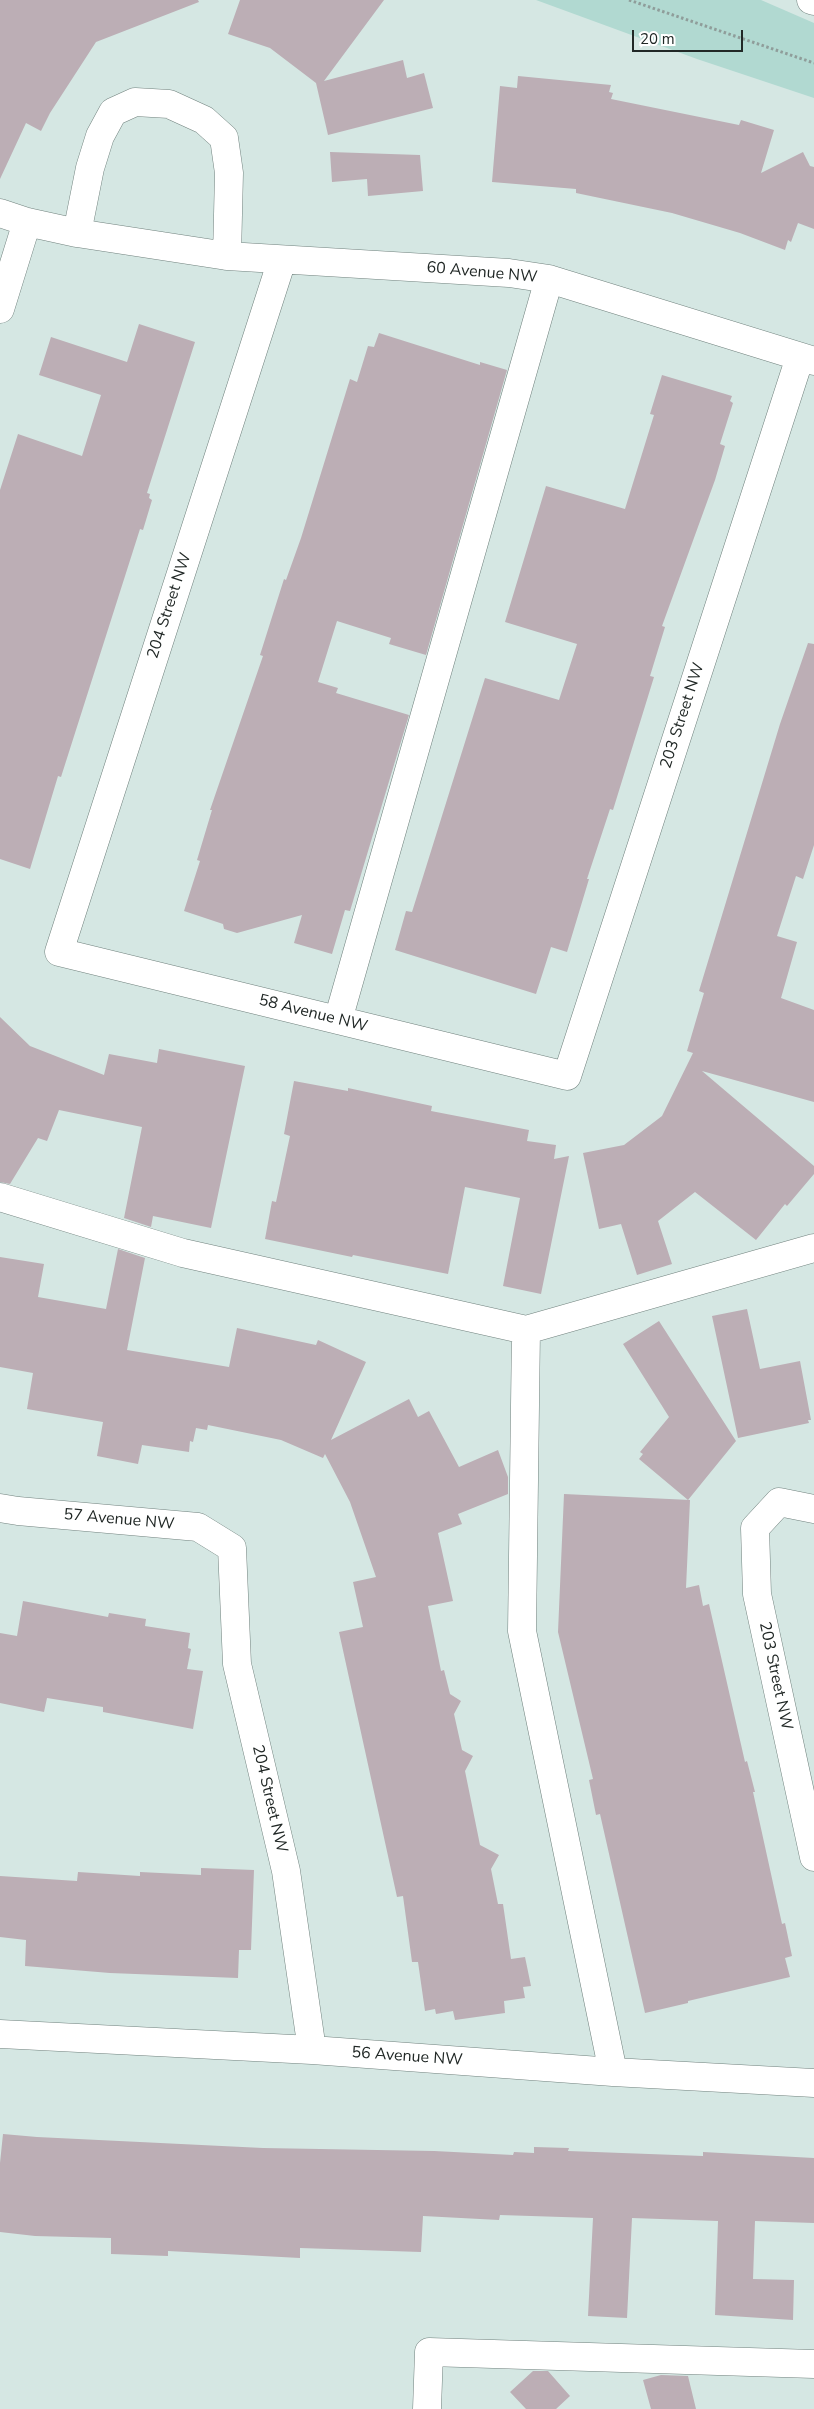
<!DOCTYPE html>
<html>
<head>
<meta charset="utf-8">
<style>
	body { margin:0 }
	#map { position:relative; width:814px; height:2409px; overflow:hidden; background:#d5e7e3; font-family:"Nunito Sans",sans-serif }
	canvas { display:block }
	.scale { position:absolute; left:632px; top:30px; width:111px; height:22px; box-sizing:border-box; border:2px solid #212826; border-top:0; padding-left:6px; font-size:15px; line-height:18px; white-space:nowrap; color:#212826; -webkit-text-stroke:4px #fff; paint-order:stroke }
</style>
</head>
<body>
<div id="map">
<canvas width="814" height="2409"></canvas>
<div class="scale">20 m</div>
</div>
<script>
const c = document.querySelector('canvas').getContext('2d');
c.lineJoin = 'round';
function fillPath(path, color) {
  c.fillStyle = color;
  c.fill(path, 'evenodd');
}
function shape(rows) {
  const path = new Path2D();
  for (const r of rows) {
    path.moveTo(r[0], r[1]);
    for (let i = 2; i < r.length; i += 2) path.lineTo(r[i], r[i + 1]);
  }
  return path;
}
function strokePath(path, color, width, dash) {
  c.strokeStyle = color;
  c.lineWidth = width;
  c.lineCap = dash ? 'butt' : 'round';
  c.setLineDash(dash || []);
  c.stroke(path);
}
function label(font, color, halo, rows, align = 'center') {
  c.font = font + ' "Nunito Sans",sans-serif';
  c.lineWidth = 4;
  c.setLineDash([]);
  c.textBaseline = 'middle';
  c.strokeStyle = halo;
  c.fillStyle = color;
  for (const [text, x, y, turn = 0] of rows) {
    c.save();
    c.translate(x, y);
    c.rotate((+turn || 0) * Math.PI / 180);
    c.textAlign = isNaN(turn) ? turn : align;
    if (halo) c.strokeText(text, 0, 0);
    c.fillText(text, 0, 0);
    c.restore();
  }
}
fillPath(shape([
	[536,0,761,0,814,23,814,98,697,59]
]), '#b1d9d1');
fillPath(shape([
	[0,0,198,0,199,2,96,42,50,113,41,131,26,123,0,179],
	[240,0,384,0,324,81,403,60,407,78,424,73,433,108,328,135,316,83,270,48,228,34],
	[518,76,611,85,609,92,613,93,611,99,739,125,741,120,774,130,761,173,803,152,810,166,814,167,814,229,798,223,791,242,788,240,785,250,740,233,672,213,576,193,576,189,492,182,500,86,517,88],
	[330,152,420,155,423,191,368,196,367,179,332,182],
	[139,324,195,342,147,493,150,494,149,498,152,500,143,530,140,529,61,777,58,776,30,869,0,859,0,490,18,434,82,456,101,395,39,375,51,337,127,362],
	[379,333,480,365,480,362,507,370,426,655,389,644,391,638,337,621,318,682,338,688,336,693,409,715,350,911,345,910,332,954,294,943,302,915,237,933,224,929,223,924,184,911,200,861,197,860,212,810,210,810,263,656,260,655,284,579,286,580,301,538,350,379,357,382,368,346,374,347],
	[662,375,732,396,730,401,733,403,720,444,725,446,715,480,662,626,665,627,650,676,654,677,613,810,610,809,587,879,589,879,567,952,551,947,536,994,395,950,406,911,412,912,485,678,559,700,577,644,505,622,546,486,625,509,654,415,650,414],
	[808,643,814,644,814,845,803,879,796,876,777,936,797,942,781,998,814,1010,814,1102,702,1071,814,1166,814,1174,787,1206,785,1204,756,1240,695,1192,658,1221,672,1264,637,1275,621,1224,599,1229,583,1153,624,1145,662,1116,693,1053,687,1051,704,993,699,991,780,724],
	[0,1017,30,1046,104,1075,109,1054,157,1063,159,1049,245,1066,211,1228,153,1216,151,1227,124,1218,142,1127,59,1110,47,1141,38,1138,10,1184,0,1182],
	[294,1081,348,1091,348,1088,432,1106,431,1111,529,1130,527,1141,556,1145,554,1159,569,1156,541,1294,503,1286,520,1198,465,1187,448,1274,353,1255,352,1257,265,1239,272,1201,276,1202,290,1136,284,1134],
	[118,1249,145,1258,127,1350,229,1367,237,1328,316,1345,318,1340,366,1362,331,1440,409,1399,418,1417,429,1411,459,1467,498,1450,508,1477,508,1494,458,1514,462,1524,438,1533,453,1601,428,1606,441,1671,444,1670,450,1694,461,1701,454,1714,462,1750,473,1756,465,1771,480,1845,499,1855,491,1869,498,1904,503,1904,511,1959,525,1957,531,1986,523,1987,525,1998,504,2001,505,2013,455,2020,453,2011,436,2014,435,2009,425,2011,418,1962,412,1962,403,1896,397,1897,339,1632,363,1627,353,1582,376,1577,350,1502,325,1454,323,1458,281,1440,208,1425,207,1430,196,1428,193,1442,190,1441,189,1452,142,1445,138,1464,97,1456,103,1422,27,1409,33,1373,0,1367,0,1257,44,1264,38,1297,106,1309],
	[747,1309,760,1369,800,1361,811,1420,808,1420,809,1423,738,1438,712,1316],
	[659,1321,736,1441,688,1500,639,1459,643,1454,640,1452,669,1417,623,1344],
	[564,1494,690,1500,686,1588,699,1585,703,1606,709,1604,745,1762,747,1761,755,1792,753,1792,782,1924,785,1923,792,1956,785,1958,790,1977,688,2001,688,2003,645,2013,600,1814,596,1815,589,1780,593,1779,558,1632],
	[23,1601,108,1617,109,1613,146,1619,145,1626,190,1633,188,1648,191,1649,187,1669,203,1671,193,1729,103,1712,103,1707,47,1698,44,1712,0,1703,0,1633,17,1636],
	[201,1868,254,1870,251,1950,239,1950,238,1978,110,1973,25,1966,26,1940,0,1937,0,1876,77,1881,78,1872,140,1876,140,1872,201,1875],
	[3,2134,37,2137,263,2148,434,2151,513,2155,514,2152,534,2153,534,2147,569,2148,568,2151,703,2156,703,2152,814,2158,814,2223,755,2221,753,2279,794,2280,793,2320,715,2315,718,2221,632,2218,627,2318,588,2316,593,2218,500,2215,499,2220,423,2216,421,2252,300,2248,300,2258,168,2251,168,2256,111,2254,111,2238,35,2236,0,2232,0,2163],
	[533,2371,548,2371,570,2396,556,2409,526,2409,510,2392],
	[661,2375,688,2376,696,2409,651,2409,643,2380]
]), '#bcaeb5');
const minor = shape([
	[0,213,27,222,77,233,227,256,509,273,549,279,814,361],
	[77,233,90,168,100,136,113,112,135,102,169,104,204,120,224,138,229,173,227,256],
	[282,260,59,952,567,1076,800,357],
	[0,309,27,222],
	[338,1020,549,279],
	[0,1197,183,1253,526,1330,814,1248],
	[526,1330,522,1631,613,2072],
	[0,1508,18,1511,198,1527,232,1548,237,1664,286,1871,312,2050],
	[814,1509,779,1502,755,1528,757,1594,814,1857],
	[0,2034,312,2050,613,2072,814,2083],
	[427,2409,429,2352,814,2364]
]);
const major = shape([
	[811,0,814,1]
]);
strokePath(minor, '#71827e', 29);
strokePath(major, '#71827e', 29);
strokePath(shape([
	[629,0,814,63]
]), '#8f9d9a', 3, [2.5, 2.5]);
strokePath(minor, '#fff', 28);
strokePath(major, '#fff', 28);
label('16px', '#212826', '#fff', [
	["60 Avenue NW",482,273,5],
	["204 Street NW",170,606,-72],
	["203 Street NW",683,716,-72],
	["58 Avenue NW",313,1014,14],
	["57 Avenue NW",119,1520,5],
	["203 Street NW",775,1676,78],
	["204 Street NW",269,1799,77],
	["56 Avenue NW",407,2057,4]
]);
</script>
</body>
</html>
